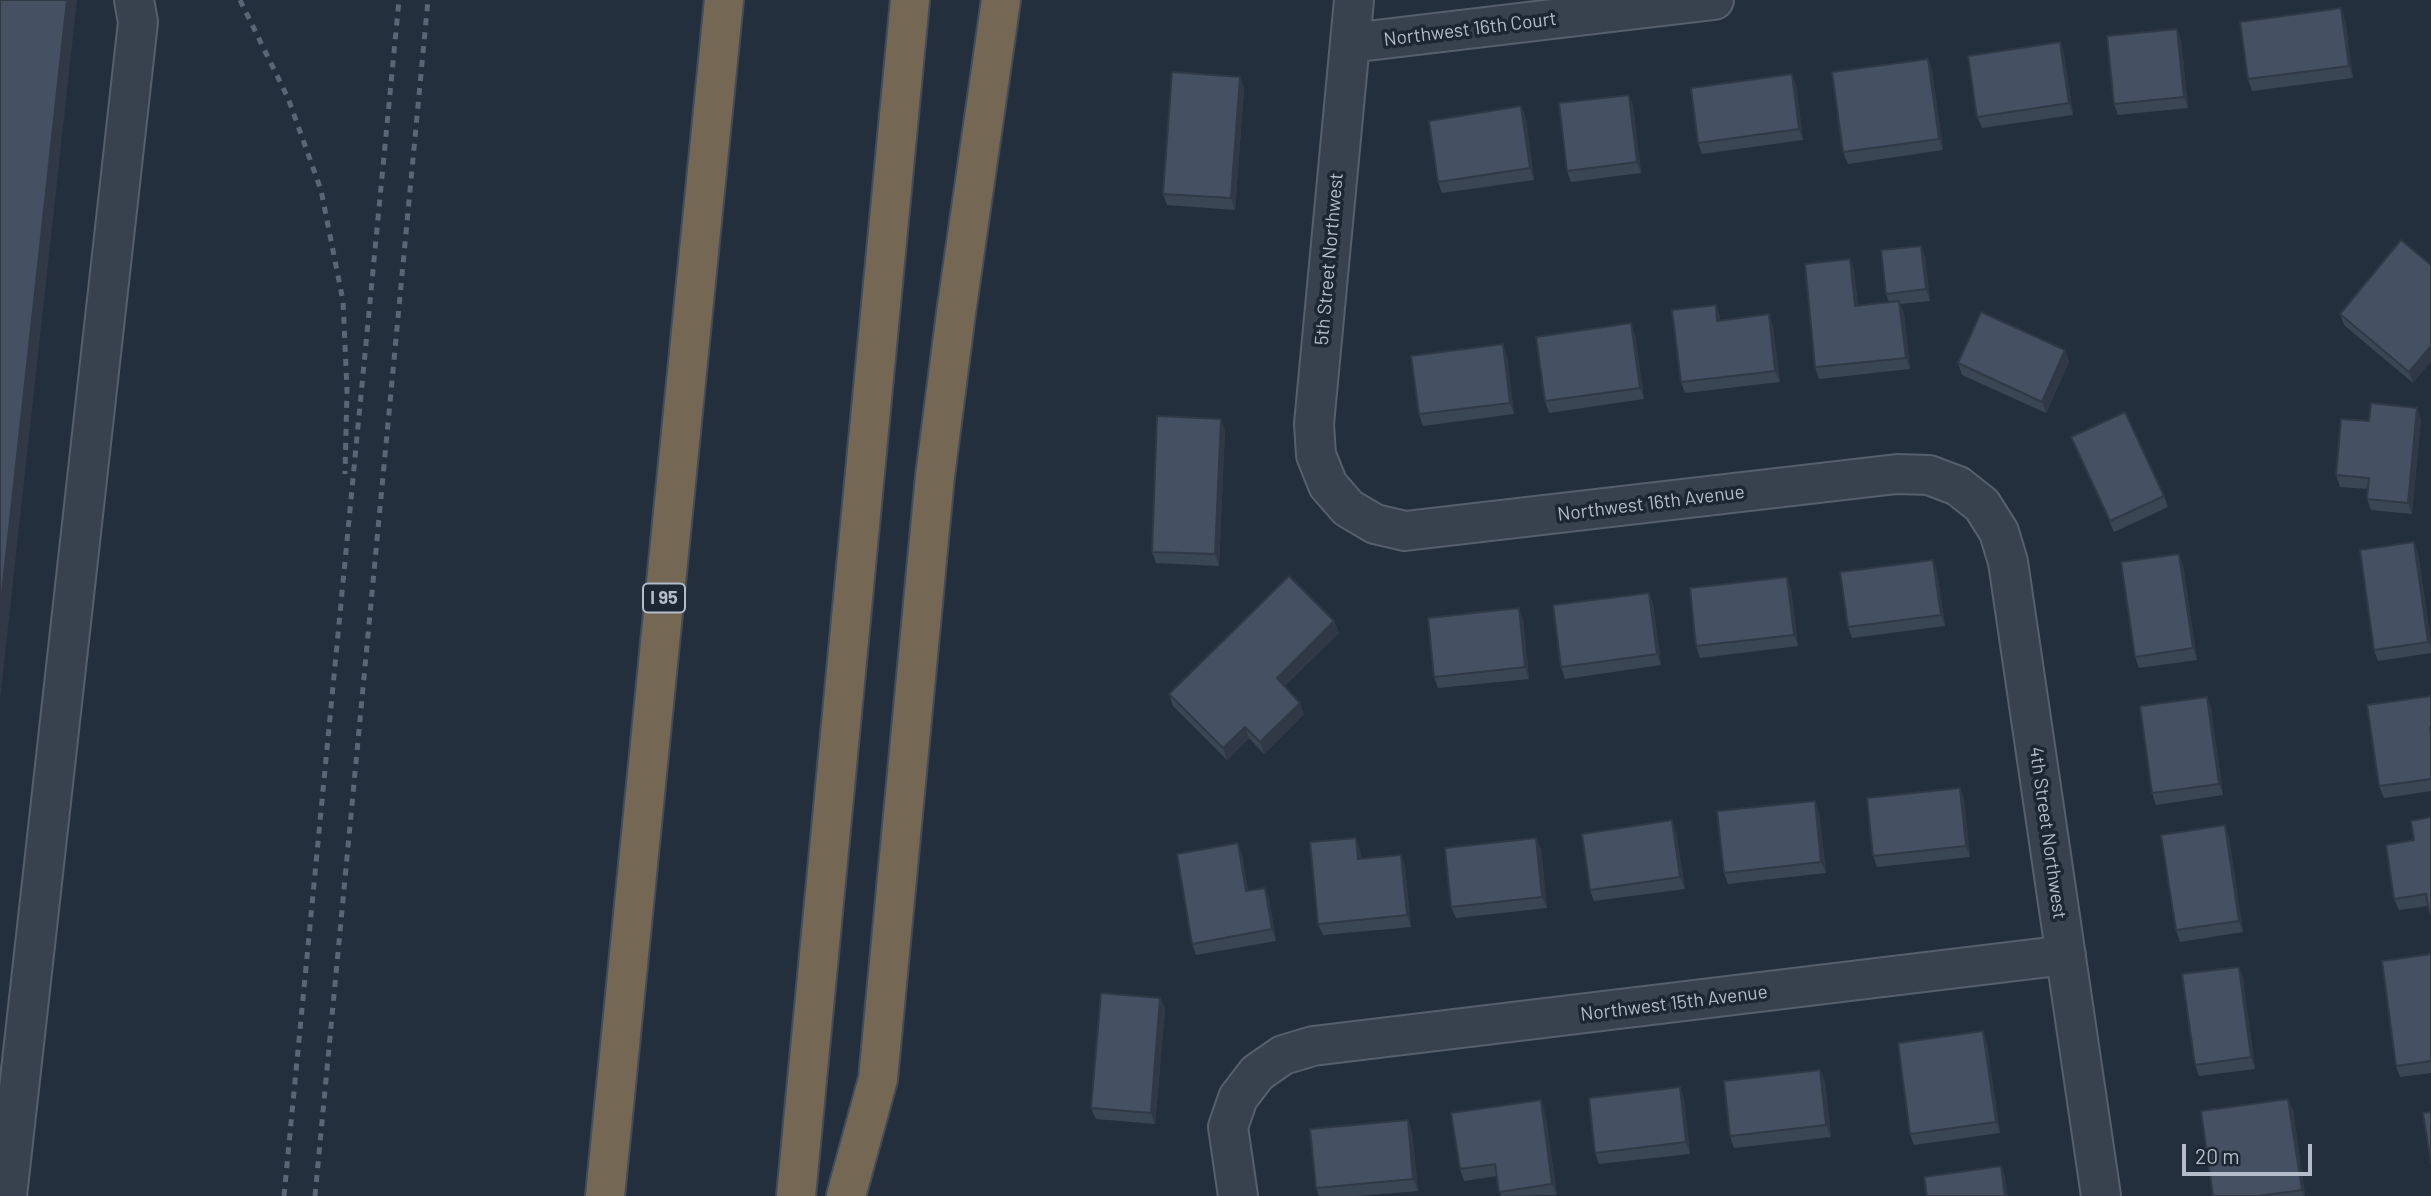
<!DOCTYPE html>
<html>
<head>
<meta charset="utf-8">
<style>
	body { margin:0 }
	#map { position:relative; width:2431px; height:1196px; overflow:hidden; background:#242f3e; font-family:Barlow,sans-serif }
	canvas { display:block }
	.scale { position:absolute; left:2182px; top:1144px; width:130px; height:32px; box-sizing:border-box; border:4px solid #b4bcc9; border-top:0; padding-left:9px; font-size:21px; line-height:24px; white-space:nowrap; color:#b4bcc9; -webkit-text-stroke:5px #1d2633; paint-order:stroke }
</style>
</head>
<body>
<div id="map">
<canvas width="2431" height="1196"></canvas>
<div class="scale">20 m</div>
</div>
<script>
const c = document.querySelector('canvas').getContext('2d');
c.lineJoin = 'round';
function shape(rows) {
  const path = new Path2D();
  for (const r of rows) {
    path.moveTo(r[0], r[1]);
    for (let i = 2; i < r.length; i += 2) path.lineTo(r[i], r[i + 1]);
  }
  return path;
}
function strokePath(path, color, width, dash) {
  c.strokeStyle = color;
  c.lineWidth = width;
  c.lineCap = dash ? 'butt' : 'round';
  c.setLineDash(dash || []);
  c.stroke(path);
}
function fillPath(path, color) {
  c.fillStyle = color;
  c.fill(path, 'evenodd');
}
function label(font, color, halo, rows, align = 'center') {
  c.font = font + ' Barlow,sans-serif';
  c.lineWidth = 7;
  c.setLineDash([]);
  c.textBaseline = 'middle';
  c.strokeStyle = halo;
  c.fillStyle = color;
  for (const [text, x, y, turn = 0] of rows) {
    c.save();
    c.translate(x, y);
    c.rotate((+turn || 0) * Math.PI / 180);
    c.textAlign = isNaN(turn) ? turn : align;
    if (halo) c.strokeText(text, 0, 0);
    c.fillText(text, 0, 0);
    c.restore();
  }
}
const minor = shape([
	[1354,0,1314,424,1316,455,1328,485,1348,508,1375,524,1405,531,1897,474,1929,475,1958,486,1982,505,1999,532,2008,562,2101,1196],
	[1350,43,1714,0],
	[7,1196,138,22,134,0],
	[1238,1196,1228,1127,1238,1098,1257,1073,1283,1055,1313,1046,2066,955]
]);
const highway = shape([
	[605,1196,724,0],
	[796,1196,910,0],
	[846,1196,878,1079,935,476,956,313,1001,0]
]);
strokePath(minor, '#565f6c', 42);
strokePath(highway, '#434c59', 42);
strokePath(minor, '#38414e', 38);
strokePath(highway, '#746855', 38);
strokePath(shape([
	[240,0,288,98,321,190,343,301,347,390,345,474],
	[284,1196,399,0],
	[315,1196,428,0]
]), '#5a6575', 5, [7, 7]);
fillPath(shape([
	[2345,19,2353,78,2252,91,2248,79],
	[2181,40,2188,108,2118,115,2114,104],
	[2060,42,2064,54,2073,115,1982,128,1977,117],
	[1928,59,1932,71,1943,150,1848,164,1843,152],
	[1240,77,1244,89,1235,210,1167,205,1163,194],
	[1796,85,1803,140,1702,154,1698,143],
	[1629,95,1633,106,1641,173,1571,182,1567,171],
	[1521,106,1526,118,1534,180,1442,193,1438,182],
	[2401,240,2413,383,2344,325,2340,314],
	[1921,246,1925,257,1930,301,1900,304,1904,313,1910,369,1819,379,1815,367,1850,259,1854,270,1858,306,1889,302,1886,294],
	[1716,305,1720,320,1773,326,1780,382,1685,393,1681,382],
	[1635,335,1644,399,1549,413,1545,401],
	[2065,350,2069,362,2046,413,1962,375,1958,363],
	[1507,356,1514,414,1423,426,1419,414],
	[2421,419,2412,514,2371,510,2367,499,2368,489,2340,487,2336,475,2369,421],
	[1225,430,1219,566,1156,563,1152,552],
	[2071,437,2164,496,2168,507,2114,532,2076,448],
	[2418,553,2431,642,2431,653,2378,661,2374,650],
	[1933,560,1937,572,1945,626,1852,638,1848,627],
	[2183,565,2197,660,2139,668,2135,657],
	[1791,589,1798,646,1700,658,1696,646],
	[1649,593,1653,604,1661,665,1565,679,1561,667],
	[1523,619,1529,679,1438,688,1434,677],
	[1334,621,1339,633,1284,686,1304,714,1264,754,1249,738,1227,760,1173,706,1169,694],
	[2431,696,2431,791,2384,798,2379,786],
	[2207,697,2211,708,2223,795,2156,805,2152,793],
	[1960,788,1964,799,1970,857,1877,867,1873,856],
	[1819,812,1826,873,1728,884,1724,873],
	[2431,817,2431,916,2428,906,2399,910,2394,899,2414,840],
	[1676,832,1685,889,1594,901,1590,890],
	[2229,837,2243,932,2180,942,2176,930],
	[1360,849,1361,859,1401,855,1405,867,1411,927,1323,935,1318,924],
	[1541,849,1547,908,1456,918,1451,907],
	[1242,855,1248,890,1265,888,1269,899,1276,941,1196,955,1192,944],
	[2431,954,2431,1073,2400,1077,2396,1066],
	[2239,967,2243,978,2255,1069,2199,1076,2195,1065],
	[1160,998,1165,1009,1155,1124,1096,1119,1091,1108],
	[1987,1043,2000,1133,1914,1145,1910,1134],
	[1820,1070,1825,1082,1831,1137,1734,1148,1730,1136],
	[1684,1099,1690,1154,1599,1164,1595,1153],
	[2293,1110,2305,1196,2213,1196],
	[1545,1112,1557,1195,1501,1196,1497,1176,1464,1181,1460,1169],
	[1408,1120,1412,1132,1418,1191,1357,1196,1319,1196,1316,1188]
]), '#3b4654');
fillPath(shape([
	[67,0,77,0,0,700,0,611],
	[2341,8,2345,19,2353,78,2349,66],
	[2177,29,2181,40,2188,108,2184,97],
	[2060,42,2064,54,2073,115,2069,103],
	[1928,59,1932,71,1943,150,1939,139],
	[1792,74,1796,85,1803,140,1799,129],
	[1240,77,1244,89,1235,210,1231,198],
	[1629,95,1633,106,1641,173,1637,162],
	[1521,106,1526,118,1534,180,1530,168],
	[1921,246,1925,257,1930,301,1926,289],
	[1850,259,1854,270,1859,317,1855,306],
	[1899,301,1904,313,1910,369,1906,358],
	[1716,305,1720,316,1721,332,1717,321],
	[1769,314,1773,326,1780,382,1775,371],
	[1631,323,1635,335,1644,399,1640,388],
	[1503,344,1507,356,1514,414,1510,403],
	[2431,346,2431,362,2413,383,2409,372],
	[2065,350,2069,362,2046,413,2042,402],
	[2417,408,2421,419,2412,514,2408,503],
	[1221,419,1225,430,1219,566,1215,554],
	[2414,542,2418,553,2431,642,2431,648,2428,642],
	[2179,554,2183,565,2197,660,2193,648],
	[1933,560,1937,572,1945,626,1941,615],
	[1787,577,1791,589,1798,646,1794,635],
	[1649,593,1653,604,1661,665,1657,654],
	[1519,608,1523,619,1529,679,1525,667],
	[1334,621,1339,633,1281,690,1277,678],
	[2207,697,2211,708,2223,795,2219,784],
	[1300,703,1304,714,1264,754,1260,742],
	[1245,727,1249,738,1227,760,1223,748],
	[1960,788,1964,799,1970,857,1966,846],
	[1815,801,1819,812,1826,873,1821,862],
	[1672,820,1676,832,1685,889,1680,877],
	[2225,825,2229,837,2243,932,2239,921],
	[1356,838,1360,849,1362,870,1358,859],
	[1536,838,1541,849,1547,908,1542,897],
	[1238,843,1242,855,1250,902,1246,891],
	[1401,855,1405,867,1411,927,1407,915],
	[1265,888,1269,899,1276,941,1272,929],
	[2239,967,2243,978,2255,1069,2251,1057],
	[1160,998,1165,1009,1155,1124,1151,1113],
	[1983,1031,1987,1043,2000,1133,1996,1122],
	[1820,1070,1825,1082,1831,1137,1826,1125],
	[1680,1087,1684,1099,1690,1154,1686,1142],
	[2288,1099,2293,1110,2305,1196,2304,1196,2302,1190],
	[1541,1100,1545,1112,1557,1195,1552,1184],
	[1408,1120,1412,1132,1418,1191,1413,1179],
	[2001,1166,2005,1177,2008,1196,2005,1196]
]), '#303945');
const building = shape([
	[0,0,67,0,0,611,0,0],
	[2341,8,2349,66,2248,79,2240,22,2341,8],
	[2177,29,2184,97,2114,104,2107,36,2177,29],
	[2060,42,2069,103,1977,117,1968,56,2060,42],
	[1928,59,1939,139,1843,152,1832,72,1928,59],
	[1172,72,1240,77,1231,198,1163,194,1172,72],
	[1792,74,1799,129,1698,143,1691,88,1792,74],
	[1629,95,1637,162,1567,171,1559,103,1629,95],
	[1521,106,1530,168,1438,182,1429,121,1521,106],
	[2401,240,2431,265,2431,346,2409,372,2340,314,2401,240],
	[1921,246,1926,289,1886,294,1881,250,1921,246],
	[1850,259,1855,306,1899,301,1906,358,1815,367,1805,264,1850,259],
	[1716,305,1717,321,1769,314,1775,371,1681,382,1672,310,1716,305],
	[1981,312,2065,350,2042,402,1958,363,1981,312],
	[1631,323,1640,388,1545,401,1536,337,1631,323],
	[1503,344,1510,403,1419,414,1411,356,1503,344],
	[2371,403,2417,408,2408,503,2367,499,2369,478,2336,475,2341,419,2369,421,2371,403],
	[2125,412,2164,496,2110,521,2071,437,2125,412],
	[1157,416,1221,419,1215,554,1152,552,1157,416],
	[2414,542,2428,642,2374,650,2360,550,2414,542],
	[2179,554,2193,648,2135,657,2121,562,2179,554],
	[1933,560,1941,615,1848,627,1840,572,1933,560],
	[1289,576,1334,621,1277,678,1300,703,1260,742,1245,727,1223,748,1169,694,1289,576],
	[1787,577,1794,635,1696,646,1690,588,1787,577],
	[1649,593,1657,654,1561,667,1553,605,1649,593],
	[1519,608,1525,667,1434,677,1428,618,1519,608],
	[2431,696,2431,727,2430,727,2431,735,2431,779,2379,786,2367,705,2431,696],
	[2207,697,2219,784,2152,793,2140,706,2207,697],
	[1960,788,1966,846,1873,856,1867,798,1960,788],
	[1815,801,1821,862,1724,873,1717,811,1815,801],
	[2431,817,2431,911,2429,911,2426,894,2394,899,2386,845,2414,840,2411,821,2431,817],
	[1672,820,1680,877,1590,890,1582,834,1672,820],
	[2225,825,2239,921,2176,930,2161,835,2225,825],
	[1356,838,1358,859,1401,855,1407,915,1318,924,1310,842,1356,838],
	[1536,838,1542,897,1451,907,1445,848,1536,838],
	[1238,843,1246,891,1265,888,1272,929,1192,944,1177,854,1238,843],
	[2431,954,2431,1061,2396,1066,2382,961,2431,954],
	[2239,967,2251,1057,2195,1065,2182,974,2239,967],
	[1101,993,1160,998,1151,1113,1091,1108,1101,993],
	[1983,1031,1996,1122,1910,1134,1898,1043,1983,1031],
	[1820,1070,1826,1125,1730,1136,1724,1081,1820,1070],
	[1680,1087,1686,1142,1595,1153,1589,1098,1680,1087],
	[2288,1099,2302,1190,2258,1196,2213,1196,2201,1111,2288,1099],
	[1541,1100,1552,1184,1499,1192,1495,1164,1460,1169,1451,1113,1541,1100],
	[2431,1112,2431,1163,2423,1113,2431,1112],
	[1408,1120,1413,1179,1316,1188,1310,1129,1408,1120],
	[2001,1166,2005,1196,1927,1196,1924,1177,2001,1166]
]);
fillPath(building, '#455162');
strokePath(building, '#303945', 2);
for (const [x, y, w] of [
	[664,598,42]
]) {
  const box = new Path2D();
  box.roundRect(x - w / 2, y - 14.5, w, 29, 5);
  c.fillStyle = '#1d2633';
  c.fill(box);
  strokePath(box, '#b4bcc9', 2);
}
label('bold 18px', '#b4bcc9', null, [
	["I 95",664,598]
]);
label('19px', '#b4bcc9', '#1d2633', [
	["Northwest 16th Court",1470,29,-7],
	["5th Street Northwest",1329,259,-85],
	["Northwest 16th Avenue",1651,503,-7],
	["4th Street Northwest",2048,833,82],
	["Northwest 15th Avenue",1674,1003,-7]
]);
</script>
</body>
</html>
